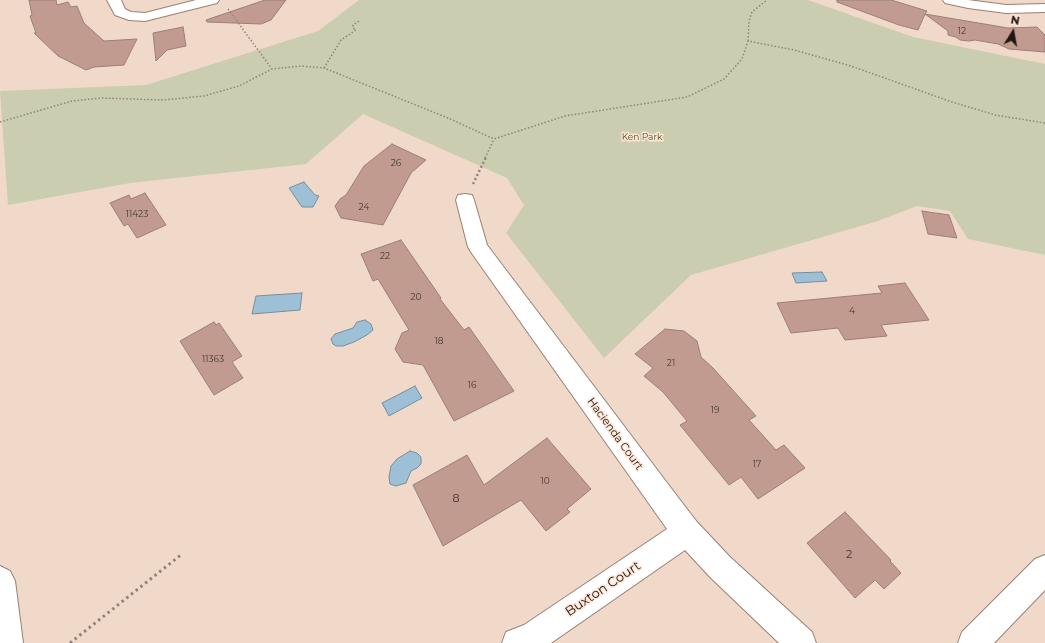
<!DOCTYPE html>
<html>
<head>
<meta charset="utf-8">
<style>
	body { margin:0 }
	#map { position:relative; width:1045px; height:643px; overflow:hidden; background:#f1d9ca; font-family:Montserrat,sans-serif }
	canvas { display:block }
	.north { position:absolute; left:993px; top:12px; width:40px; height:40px; -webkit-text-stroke:3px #fee6d7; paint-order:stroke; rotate:11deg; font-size:11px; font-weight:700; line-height:16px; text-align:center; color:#201712 }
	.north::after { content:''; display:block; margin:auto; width:14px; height:18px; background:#201712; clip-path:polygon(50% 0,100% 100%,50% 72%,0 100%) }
</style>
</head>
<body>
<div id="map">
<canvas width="1045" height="643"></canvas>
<div class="north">N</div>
</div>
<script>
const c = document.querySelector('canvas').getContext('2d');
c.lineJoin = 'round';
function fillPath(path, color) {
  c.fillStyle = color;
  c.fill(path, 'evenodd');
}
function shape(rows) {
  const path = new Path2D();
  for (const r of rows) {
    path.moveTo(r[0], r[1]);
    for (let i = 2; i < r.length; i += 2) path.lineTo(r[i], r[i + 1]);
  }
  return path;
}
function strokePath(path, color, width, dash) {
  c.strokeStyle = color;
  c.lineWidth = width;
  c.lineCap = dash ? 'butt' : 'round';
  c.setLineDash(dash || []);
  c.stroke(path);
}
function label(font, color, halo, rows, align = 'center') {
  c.font = font + ' Montserrat,sans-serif';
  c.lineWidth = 3;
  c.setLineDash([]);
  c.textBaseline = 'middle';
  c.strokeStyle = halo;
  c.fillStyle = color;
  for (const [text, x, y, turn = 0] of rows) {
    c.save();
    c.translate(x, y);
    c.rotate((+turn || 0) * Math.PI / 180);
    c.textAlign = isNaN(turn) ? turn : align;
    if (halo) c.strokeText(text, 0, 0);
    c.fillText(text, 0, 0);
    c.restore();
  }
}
fillPath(shape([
	[359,0,808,0,913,37,1045,64,1045,255,968,239,950,211,917,206,878,221,691,275,604,358,506,233,524,205,507,178,363,114,306,164,130,183,8,205,0,91,146,85,318,31]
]), '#cacdb0');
const water = shape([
	[304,182,315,195,319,196,313,207,302,207,289,188,304,182],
	[822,272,827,281,796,283,792,273,822,272],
	[302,293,300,310,252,314,256,296,302,293],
	[365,320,371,324,373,330,367,335,354,342,343,346,336,346,333,344,331,339,335,334,353,328,357,322,365,320],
	[415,386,422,398,389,416,382,403,415,386],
	[410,451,417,453,421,457,421,464,417,468,411,471,406,483,396,486,390,484,389,477,391,466,397,459,410,451]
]);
fillPath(water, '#9ec0d6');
strokePath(water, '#788d9b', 1);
const building = shape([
	[29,0,56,0,57,5,68,2,71,7,77,6,84,23,104,41,137,39,124,65,94,67,86,70,58,56,34,33,36,33,30,16,32,15,29,0],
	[265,0,286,0,271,20,261,24,207,22,206,20,265,0],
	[837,0,891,0,927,11,925,14,1008,28,1037,27,1045,35,1045,52,1009,49,998,44,975,40,969,41,960,40,956,37,948,35,948,31,925,14,918,30,899,25,837,2,837,0],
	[183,27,186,46,167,50,156,61,153,33,183,27],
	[392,144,426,160,411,173,383,225,341,218,335,206,340,199,346,195,364,166,392,144],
	[145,193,166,225,137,238,128,224,124,226,110,203,129,195,131,199,145,193],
	[922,211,949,215,957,238,928,234,922,211],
	[401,240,441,298,440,299,464,330,469,327,514,391,454,421,423,365,403,362,395,349,402,333,409,330,378,279,373,281,361,254,401,240],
	[905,283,929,320,881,325,887,336,845,340,838,328,791,333,777,303,882,293,878,286,905,283],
	[214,322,216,325,219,323,242,356,232,362,243,378,214,395,180,341,214,322],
	[665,329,684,331,697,341,701,357,713,368,756,416,749,420,776,450,784,445,805,468,758,499,741,477,729,485,680,425,687,421,663,392,644,376,653,368,635,354,665,329],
	[547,438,591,489,567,509,570,512,546,531,521,500,443,546,413,485,467,455,484,485,547,438],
	[845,512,891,560,890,561,901,573,884,589,875,580,855,598,807,543,845,512]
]);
fillPath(building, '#c19b90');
strokePath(building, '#997f78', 1);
const street = shape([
	[107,0,121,0,125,9,131,12,145,13,196,0,219,0,217,3,145,21,129,20,115,15,107,0],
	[943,0,968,0,1006,5,1045,4,1045,12,1006,13,968,8,945,3,943,0],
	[465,194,472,195,474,200,487,245,680,500,697,522,730,557,812,632,816,643,779,643,710,577,685,550,551,643,502,643,506,632,524,625,667,529,471,252,468,247,456,200,458,195,465,194],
	[1045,555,1045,590,994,643,958,643,962,632,1035,559,1045,555]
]);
const secondary = shape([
	[0,566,10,571,15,581,23,643,0,643,0,566]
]);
strokePath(street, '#978174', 2);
strokePath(secondary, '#978174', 2);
strokePath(shape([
	[228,9,272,69],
	[748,41,749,21,752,12,767,0],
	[324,68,341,40,356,30,353,28,353,25,359,21],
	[0,122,72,101,101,98,163,100,204,96,239,86,272,69,301,66,324,68,448,118,494,139,565,116,687,97,724,79,742,59,748,41,794,50,851,66,949,101,995,115,1045,123],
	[485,158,494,139]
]), '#938278', 1.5, [1.5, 2]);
strokePath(shape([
	[473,184,486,157]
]), '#938278', 2.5, [2, 2.5]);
strokePath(shape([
	[70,643,182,554]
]), '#938278', 3, [2.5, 3.5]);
fillPath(street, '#fff');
fillPath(secondary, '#fff');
label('9px', '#483832', null, [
	["12",962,31],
	["26",396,163],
	["24",364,207],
	["11423",137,214],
	["22",385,256],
	["20",416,297],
	["4",852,311],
	["18",439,341],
	["11363",213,359],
	["21",671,363],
	["16",472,385],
	["19",715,410],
	["17",757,464],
	["10",545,481]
]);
label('9px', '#50551b', '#fee6d7', [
	["Ken Park",642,137]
]);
label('11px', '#201712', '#fee6d7', [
	["Hacienda Court",615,434,54]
]);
label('11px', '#483832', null, [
	["8",456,499],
	["2",849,555]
]);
label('13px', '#201712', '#fee6d7', [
	["Buxton Court",603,589,-34]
]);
</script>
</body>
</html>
